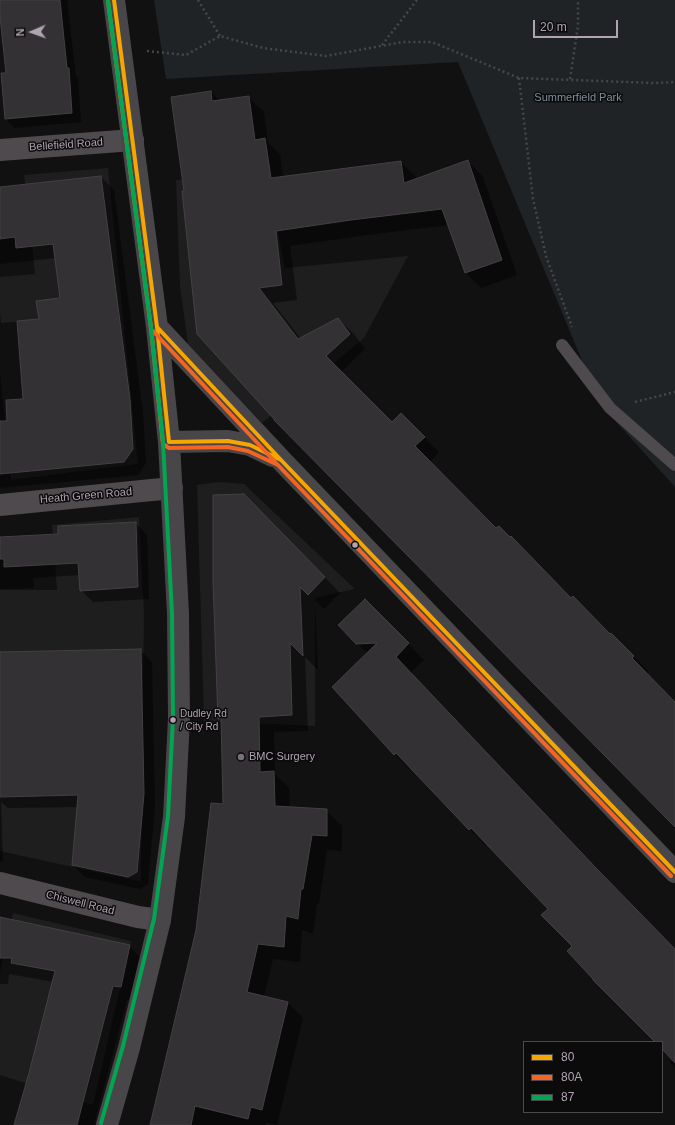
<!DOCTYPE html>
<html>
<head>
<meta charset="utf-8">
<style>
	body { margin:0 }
	#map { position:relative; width:675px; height:1125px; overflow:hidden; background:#111; font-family:Arial,sans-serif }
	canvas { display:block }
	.legend { position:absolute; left:523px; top:1041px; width:140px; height:72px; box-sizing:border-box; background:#0c0b0c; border:1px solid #4e484e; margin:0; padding:5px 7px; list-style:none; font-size:12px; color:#b1a3b1 }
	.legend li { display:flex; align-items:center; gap:8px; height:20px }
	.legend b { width:20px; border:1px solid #4e484e }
	.north { position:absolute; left:12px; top:12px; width:40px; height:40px; -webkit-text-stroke:3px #0c0b0c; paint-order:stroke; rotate:268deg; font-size:11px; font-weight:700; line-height:16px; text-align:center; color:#b1a3b1 }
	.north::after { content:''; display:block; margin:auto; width:14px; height:18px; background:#b1a3b1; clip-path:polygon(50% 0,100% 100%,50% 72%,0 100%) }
	.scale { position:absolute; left:533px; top:20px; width:85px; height:18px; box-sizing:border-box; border:2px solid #b1a3b1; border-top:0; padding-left:5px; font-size:12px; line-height:14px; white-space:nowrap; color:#b1a3b1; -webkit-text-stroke:3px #0c0b0c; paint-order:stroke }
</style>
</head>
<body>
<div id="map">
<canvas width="675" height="1125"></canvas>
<ul class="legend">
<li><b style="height:5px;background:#f7a600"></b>80</li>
<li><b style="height:5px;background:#f26522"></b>80A</li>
<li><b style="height:5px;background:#00a651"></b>87</li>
</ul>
<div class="north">N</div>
<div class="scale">20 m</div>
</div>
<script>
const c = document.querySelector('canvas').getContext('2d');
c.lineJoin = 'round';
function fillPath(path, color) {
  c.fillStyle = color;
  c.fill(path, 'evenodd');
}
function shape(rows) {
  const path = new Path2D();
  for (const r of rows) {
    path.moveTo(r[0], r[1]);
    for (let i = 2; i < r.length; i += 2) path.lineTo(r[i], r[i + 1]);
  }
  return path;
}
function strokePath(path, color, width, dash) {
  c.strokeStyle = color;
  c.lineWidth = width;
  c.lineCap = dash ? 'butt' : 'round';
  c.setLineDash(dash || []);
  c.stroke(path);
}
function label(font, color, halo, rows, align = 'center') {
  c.font = font + ' Arial,sans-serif';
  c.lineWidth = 3;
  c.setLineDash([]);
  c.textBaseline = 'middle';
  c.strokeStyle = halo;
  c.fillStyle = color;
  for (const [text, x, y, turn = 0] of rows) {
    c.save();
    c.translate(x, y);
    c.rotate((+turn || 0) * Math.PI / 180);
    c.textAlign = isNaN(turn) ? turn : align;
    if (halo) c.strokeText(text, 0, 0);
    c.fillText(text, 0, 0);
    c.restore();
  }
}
fillPath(shape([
	[108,168,138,464,11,480,0,374,0,277,35,274,24,175],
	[266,171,285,268,408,256,364,338,262,423,188,344,180,287,176,180],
	[219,482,244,484,355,589,315,598,315,726,204,721,197,485],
	[139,517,144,612,141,882,0,851,0,590,57,590,52,525],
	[13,913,131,941,93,1105,0,1075,0,972]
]), '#1f1e1f');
fillPath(shape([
	[154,0,675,0,675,487,600,404,458,62,166,79]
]), '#1f2326');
fillPath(shape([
	[0,0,67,0,76,76,78,78,81,122,15,128,6,119,8,74],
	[211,92,220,101,248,97,264,112,268,143,280,154,283,177,401,162,416,177,416,179,468,161,483,177,517,275,481,288,466,273,449,225,367,235,290,246,297,300,273,303,301,339,338,319,354,334,365,349,341,372,392,423,401,414,439,452,430,462,496,529,610,635,611,634,649,672,646,674,675,704,675,826,275,420,186,192],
	[101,177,114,190,143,413,146,463,138,475,0,488,0,313,1,323,40,320,61,299,56,258,0,264,0,188],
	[259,511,340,593,324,609,315,600,318,670,305,657,308,731,274,732,275,774,289,788,290,808,326,810,342,826,342,851,327,850,319,904,317,904,313,934,302,930,300,962,273,959,264,997,287,1002,303,1018,277,1125,266,1122,266,1125,152,1125,197,930,224,805,222,721,219,718],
	[136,523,147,535,149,599,93,602,81,590,80,575,33,578,34,588,0,589,0,538,59,535],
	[365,600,424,660,410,673,675,951,675,1068,670,1062,673,1059,662,1048,662,1042,656,1042,573,946,549,909,487,843,485,845,411,768,410,770,395,754,368,654,339,625],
	[140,650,152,662,155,806,148,884,140,889,85,877,73,865,78,807,8,808,1,802,3,861,0,862,0,653],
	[0,919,129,946,143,960,135,1000,127,1000,94,1125,15,1125,30,1073,54,982,9,974,8,984,0,984]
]), '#0007');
const building = shape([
	[0,0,60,0,67,68,69,68,72,113,5,119,1,73,6,73,0,17,0,0],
	[211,91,212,101,249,96,255,140,265,138,271,178,401,161,404,183,468,160,502,260,465,273,442,209,351,220,276,231,282,285,259,288,298,339,338,318,350,334,326,356,392,422,401,413,425,437,415,446,496,528,499,526,510,537,511,536,571,598,573,596,610,634,611,633,634,656,632,658,675,702,675,827,274,420,274,419,197,334,182,191,184,191,171,97,211,91],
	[101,176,130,399,133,449,124,462,0,474,0,421,7,421,6,400,23,399,17,321,39,319,36,301,60,298,53,244,16,248,15,237,0,239,0,187,101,176],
	[244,494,325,577,308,595,300,587,303,656,290,643,292,715,259,717,260,772,274,771,275,806,327,809,327,836,312,835,303,889,301,889,298,919,286,916,284,947,258,944,247,992,288,1002,262,1110,251,1107,248,1119,195,1106,191,1125,150,1125,196,930,211,803,223,804,221,718,218,719,213,581,213,495,244,494],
	[136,522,138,587,80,591,78,563,4,567,4,559,0,559,0,537,58,534,58,526,136,522],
	[365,599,409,643,396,657,597,869,675,949,675,1063,662,1049,662,1042,655,1042,593,980,593,979,567,951,572,946,541,915,548,909,471,828,469,830,396,753,394,755,332,687,377,643,356,644,338,625,365,599],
	[141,649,144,794,137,872,128,877,72,865,78,795,0,797,0,652,141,649],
	[0,917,130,945,121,987,113,986,77,1125,14,1125,29,1073,55,971,11,963,12,958,0,958,0,917]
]);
fillPath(building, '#333133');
strokePath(building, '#444144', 1);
strokePath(shape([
	[198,0,220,36],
	[382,45,417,0],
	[147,51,186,55,220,36,263,48,326,56,403,42,432,42,519,78,654,83,675,82],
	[519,78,533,199,546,256,572,327],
	[570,79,578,26,578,0],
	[635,402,675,392]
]), '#484648', 2.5, [2, 3]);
strokePath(shape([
	[562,345,610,408,675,465]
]), '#4f4a4e', 12);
strokePath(shape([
	[0,150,133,140],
	[0,505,172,488],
	[0,883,138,917,160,920]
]), '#4f4a4e', 22);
strokePath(shape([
	[157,327,281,460,675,872],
	[169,442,228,441,250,445,273,456],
	[107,1125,129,1048,160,920,174,817,179,718,178,614,169,442,157,327,114,0]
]), '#494649', 22);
strokePath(shape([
	[114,0,157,327,169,442,228,441,250,445,281,460],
	[157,327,281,460,675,872]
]), '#f7a600', 4);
strokePath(shape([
	[108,1,151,328,163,444,169,448,228,447,248,451,278,465],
	[153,331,277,464,671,876]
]), '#f26522', 4);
strokePath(shape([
	[101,1123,123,1046,154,919,168,816,173,718,172,614,163,442,151,328,108,1]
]), '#00a651', 4);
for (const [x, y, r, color] of [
	[355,545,3.5,"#b1a3b1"],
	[173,720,3.5,"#b1a3b1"],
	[241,757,4,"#797079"]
]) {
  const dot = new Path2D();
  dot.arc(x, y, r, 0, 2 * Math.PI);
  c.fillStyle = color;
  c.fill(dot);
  strokePath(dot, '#0c0b0c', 1.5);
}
label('10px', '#b1a3b1', '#0c0b0c', [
	["Dudley Rd",180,714],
	["/ City Rd",180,727]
], 'left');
label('11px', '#7c8f9a', '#0c0b0c', [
	["Summerfield Park",578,98]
]);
label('11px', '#b1a3b1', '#0c0b0c', [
	["Bellefield Road",66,145,-4],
	["Heath Green Road",86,496,-5],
	["Chiswell Road",80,903,14]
]);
label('11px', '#b1a3b1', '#0c0b0c', [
	["BMC Surgery",249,757]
], 'left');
</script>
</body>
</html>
